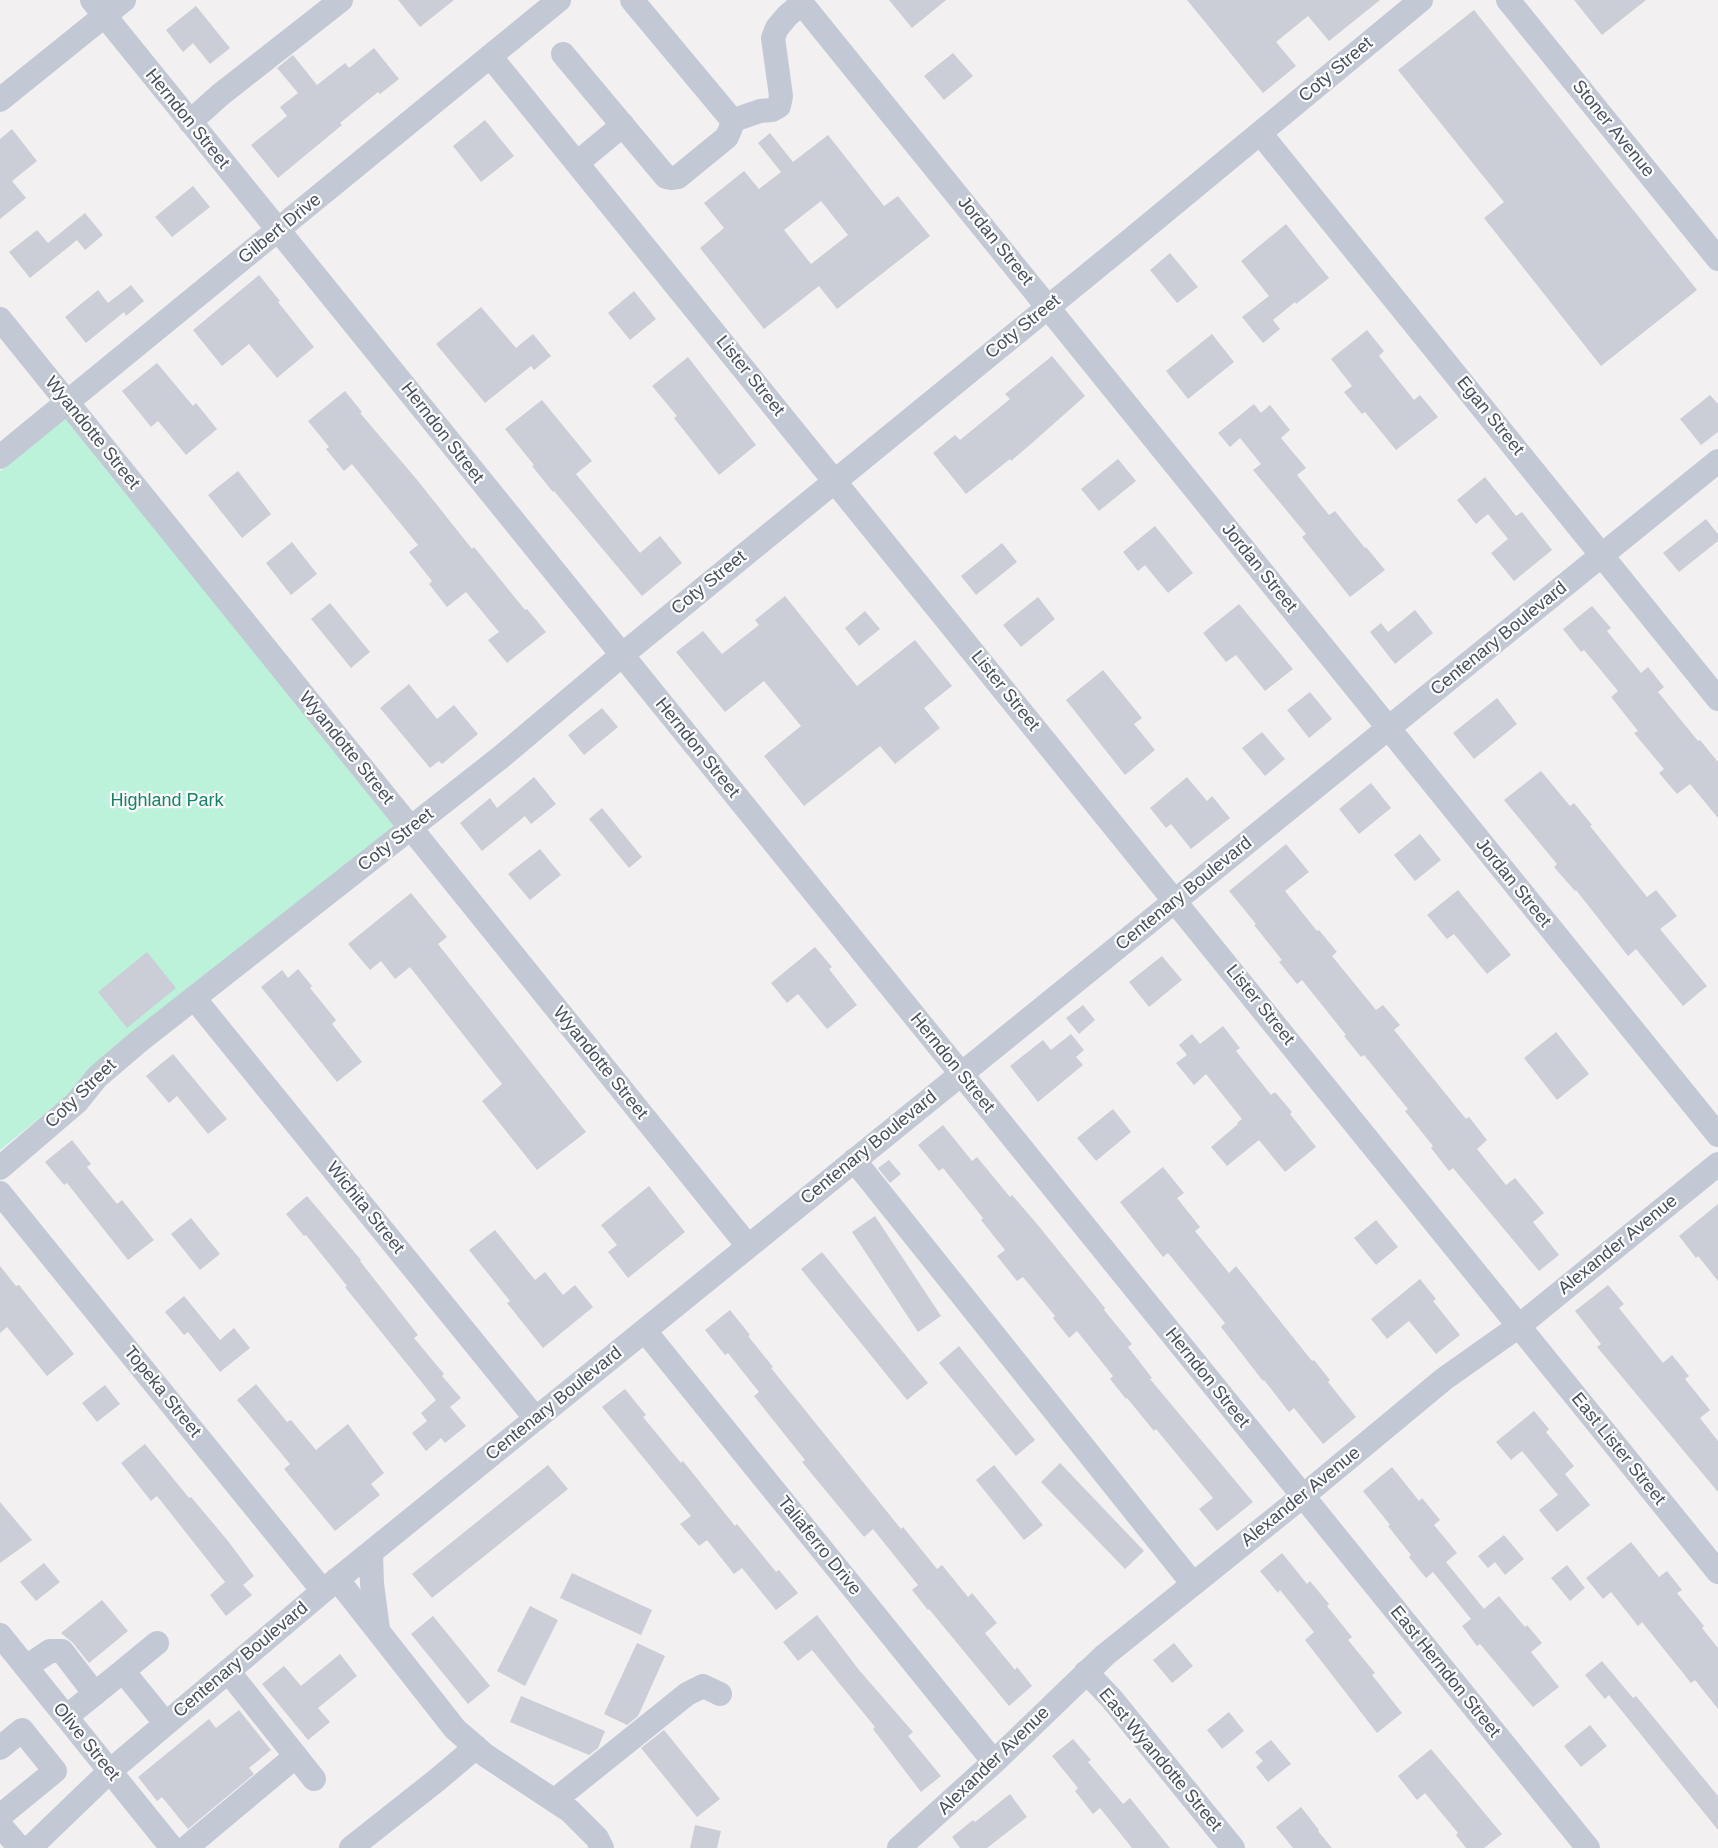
<!DOCTYPE html>
<html>
<head>
<meta charset="utf-8">
<style>
	body { margin:0 }
	canvas { display:block; background:#f2f0f0 }
</style>
</head>
<body>
<canvas width="1718" height="1848"></canvas>
<script>
const c = document.querySelector('canvas').getContext('2d');
c.lineJoin = 'round';
function fillPath(path, color) {
  c.fillStyle = color;
  c.fill(path, 'evenodd');
}
function shape(rows) {
  const path = new Path2D();
  for (const r of rows) {
    path.moveTo(r[0], r[1]);
    for (let i = 2; i < r.length; i += 2) path.lineTo(r[i], r[i + 1]);
  }
  return path;
}
function strokePath(path, color, width, dash) {
  c.strokeStyle = color;
  c.lineWidth = width;
  c.lineCap = dash ? 'butt' : 'round';
  c.setLineDash(dash || []);
  c.stroke(path);
}
function label(font, color, halo, rows, align = 'center') {
  c.font = font + ' Helvetica,sans-serif';
  c.lineWidth = 4.5;
  c.setLineDash([]);
  c.textBaseline = 'middle';
  c.strokeStyle = halo;
  c.fillStyle = color;
  for (const [text, x, y, turn = 0] of rows) {
    c.save();
    c.translate(x, y);
    c.rotate((+turn || 0) * Math.PI / 180);
    c.textAlign = isNaN(turn) ? turn : align;
    if (halo) c.strokeText(text, 0, 0);
    c.fillText(text, 0, 0);
    c.restore();
  }
}
fillPath(shape([
	[69,415,404,827,185,1000,0,1150,0,471]
]), '#bcf2da');
fillPath(shape([
	[398,0,454,0,420,27],
	[889,0,946,0,912,28],
	[1187,0,1380,0,1329,41,1308,16,1276,42,1296,66,1263,93],
	[1574,0,1646,0,1602,35],
	[196,6,230,48,210,64,193,43,183,52,166,30],
	[1474,10,1697,290,1601,366,1484,218,1504,202,1398,70],
	[374,48,399,79,380,94,378,92,340,123,342,125,278,178,251,145,287,116,280,107,298,93,277,68,293,55,317,85,345,63,349,68],
	[953,53,973,76,944,100,924,76],
	[485,120,514,156,481,182,453,146],
	[12,129,37,161,12,181,26,198,0,219,0,139],
	[770,133,793,162,828,135,884,206,898,196,930,236,837,309,819,286,764,329,700,248,724,228,704,203,744,171,759,189,781,172,758,143],
	[821,201,848,235,811,264,784,230],
	[193,186,210,207,172,237,155,217],
	[85,213,103,235,85,250,77,240,30,278,9,252,37,230,48,243],
	[1286,224,1329,278,1296,304,1295,302,1273,320,1280,329,1263,343,1242,317,1269,296,1241,261],
	[1170,253,1198,287,1177,303,1150,270],
	[259,275,280,301,278,302,314,347,277,378,249,344,222,366,193,330],
	[131,285,144,301,126,316,124,312,86,343,65,317,98,290,108,303],
	[634,291,656,319,630,340,608,313],
	[481,307,516,348,533,334,551,356,534,370,531,366,485,403,436,344],
	[1367,330,1384,351,1379,356,1414,400,1420,395,1438,417,1396,450,1365,412,1362,414,1344,392,1352,386,1331,359],
	[1212,334,1234,362,1188,399,1166,371],
	[1052,356,1085,396,1032,443,1011,461,1010,459,966,494,933,453,955,435,960,440,1010,399,1005,394],
	[688,357,756,445,719,475,674,418,677,416,652,386],
	[157,363,193,406,196,403,217,429,186,455,158,421,151,427,122,391],
	[345,391,362,412,360,413,418,481,472,549,474,547,525,610,527,609,546,632,507,663,488,640,499,632,466,592,447,607,429,584,432,581,409,552,418,545,352,464,344,471,326,449,329,447,308,421],
	[1710,395,1718,404,1718,432,1701,445,1680,419],
	[542,400,592,461,576,474,640,553,660,536,682,563,642,596,554,491,553,492,532,466,534,465,505,429],
	[1254,404,1261,413,1270,405,1290,430,1281,438,1306,468,1297,475,1329,515,1335,511,1365,548,1366,547,1385,570,1350,597,1302,537,1306,534,1253,470,1261,464,1240,438,1230,447,1218,433],
	[1118,459,1136,481,1099,511,1081,489],
	[238,471,271,514,242,538,208,495],
	[1485,477,1516,516,1522,512,1552,550,1514,581,1491,553,1508,539,1488,514,1476,524,1457,500],
	[1706,519,1718,534,1718,541,1679,572,1663,553],
	[1155,526,1193,573,1168,593,1145,565,1138,571,1123,552],
	[292,542,317,574,291,595,266,563],
	[1002,543,1017,562,976,595,961,576],
	[785,596,857,686,915,640,952,686,924,708,940,728,895,764,880,746,804,806,764,756,801,726,764,681,725,712,676,652,703,631,722,654,759,625,755,620],
	[1038,597,1055,619,1021,647,1003,625],
	[330,603,370,652,351,668,311,619],
	[1239,604,1293,669,1265,691,1236,655,1226,662,1203,633],
	[1592,606,1611,628,1607,631,1641,673,1648,667,1664,687,1658,692,1698,741,1700,740,1718,762,1718,818,1690,784,1677,794,1659,773,1664,769,1634,733,1638,731,1611,697,1618,691,1584,650,1581,652,1563,629],
	[1415,610,1433,633,1395,664,1370,632,1381,623,1388,632],
	[865,611,880,629,859,646,845,628],
	[1103,670,1142,718,1134,724,1155,750,1125,775,1066,700],
	[409,684,437,719,454,705,478,734,442,764,439,761,430,768,380,708],
	[1310,692,1332,719,1309,738,1287,710],
	[1497,698,1517,724,1474,759,1453,733],
	[602,708,618,727,584,755,568,735],
	[1262,732,1285,759,1265,776,1242,748],
	[1541,771,1570,806,1574,803,1592,825,1590,826,1647,897,1656,890,1677,916,1660,929,1707,986,1683,1006,1636,949,1628,956,1576,890,1575,891,1554,867,1557,864,1504,800],
	[534,777,556,804,531,824,525,816,482,851,460,823,490,798,497,808],
	[1187,777,1207,801,1212,796,1230,818,1191,849,1171,824,1166,828,1150,808],
	[1371,783,1391,808,1359,834,1339,809],
	[602,808,642,857,629,868,589,819],
	[1420,834,1441,860,1415,881,1394,855],
	[1286,844,1309,872,1285,891,1317,931,1319,930,1337,952,1332,956,1376,1010,1383,1005,1400,1025,1394,1030,1466,1119,1469,1117,1487,1140,1477,1149,1506,1185,1515,1178,1544,1213,1533,1222,1559,1255,1539,1271,1453,1168,1449,1171,1431,1148,1433,1146,1405,1111,1408,1109,1364,1055,1361,1057,1344,1036,1346,1035,1302,980,1297,984,1279,962,1282,960,1254,925,1256,924,1229,891],
	[540,849,561,875,530,900,508,874],
	[1458,890,1511,955,1487,974,1454,934,1447,939,1427,915],
	[411,893,447,937,438,944,586,1132,537,1170,482,1101,502,1084,410,967,395,979,381,961,370,970,348,944],
	[815,947,832,967,829,969,857,1005,827,1029,798,994,787,1003,771,983],
	[147,952,176,988,127,1028,98,992],
	[1162,956,1182,980,1149,1007,1129,982],
	[298,969,312,986,310,988,336,1020,332,1024,362,1062,337,1082,261,987,282,970,288,978],
	[1083,1005,1095,1020,1079,1034,1066,1018],
	[1223,1026,1240,1048,1236,1051,1271,1095,1275,1092,1292,1112,1290,1114,1316,1147,1285,1172,1259,1140,1227,1166,1211,1147,1238,1124,1237,1123,1242,1119,1206,1074,1194,1085,1176,1063,1187,1055,1179,1045,1192,1034,1200,1044],
	[1556,1032,1589,1074,1557,1100,1524,1058],
	[1071,1034,1084,1050,1076,1057,1083,1065,1038,1102,1010,1066,1043,1040,1051,1050],
	[173,1054,227,1119,208,1134,177,1096,169,1103,146,1076],
	[1113,1109,1131,1132,1096,1161,1077,1138],
	[943,1125,972,1161,977,1157,1010,1197,1012,1195,1037,1224,1105,1308,1104,1310,1132,1344,1128,1347,1152,1378,1150,1379,1253,1502,1217,1531,1199,1509,1213,1498,1156,1429,1154,1431,1127,1398,1126,1399,1110,1379,1113,1376,1077,1331,1069,1338,1053,1318,1055,1316,1023,1277,1017,1281,997,1256,1005,1250,981,1220,983,1218,943,1168,939,1171,918,1145],
	[72,1140,91,1164,87,1167,117,1204,122,1200,154,1240,128,1260,67,1183,64,1185,45,1162],
	[889,1160,901,1174,890,1183,878,1168],
	[1163,1167,1184,1193,1177,1198,1200,1227,1195,1231,1229,1273,1236,1266,1312,1361,1314,1360,1330,1380,1328,1382,1356,1417,1323,1444,1294,1408,1289,1412,1264,1380,1263,1381,1221,1327,1225,1323,1168,1253,1163,1257,1120,1202],
	[649,1186,685,1232,628,1278,608,1252,617,1245,601,1225],
	[307,1196,361,1260,360,1261,418,1335,414,1338,444,1374,442,1376,461,1398,450,1407,466,1426,445,1443,441,1438,426,1451,412,1433,427,1421,421,1413,436,1400,345,1287,347,1286,306,1235,304,1236,286,1214],
	[1718,1204,1718,1281,1698,1256,1696,1258,1679,1236],
	[875,1216,941,1316,918,1332,852,1232],
	[191,1218,220,1254,200,1270,171,1234],
	[1376,1220,1398,1247,1376,1265,1354,1238],
	[495,1230,535,1280,545,1272,563,1295,575,1285,593,1307,543,1348,507,1303,510,1301,469,1250],
	[822,1252,928,1383,907,1400,801,1269],
	[0,1266,16,1286,19,1285,74,1354,47,1376,7,1327,0,1333],
	[1420,1279,1436,1299,1433,1301,1460,1335,1436,1354,1409,1321,1387,1339,1371,1319],
	[1608,1285,1624,1304,1619,1308,1663,1363,1672,1355,1689,1376,1685,1379,1710,1410,1700,1418,1718,1441,1718,1492,1597,1347,1601,1344,1575,1311],
	[184,1296,220,1340,234,1328,250,1348,220,1372,188,1332,184,1335,165,1312],
	[730,1310,750,1335,748,1336,773,1367,771,1368,901,1529,903,1527,937,1569,942,1565,968,1597,972,1593,997,1623,985,1633,1015,1670,1017,1667,1032,1686,1009,1706,929,1609,928,1610,912,1590,918,1585,873,1529,864,1537,802,1462,805,1460,754,1396,759,1392,728,1353,725,1355,705,1330],
	[959,1346,1035,1440,1016,1456,939,1363],
	[256,1384,287,1422,291,1420,316,1450,348,1424,384,1473,371,1484,380,1495,335,1531,284,1469,290,1464,237,1400],
	[105,1385,120,1404,97,1422,82,1403],
	[625,1389,646,1415,643,1417,681,1463,683,1461,735,1526,737,1524,776,1572,779,1570,798,1593,776,1610,742,1568,734,1574,707,1540,699,1546,680,1524,691,1516,602,1407],
	[1534,1411,1549,1429,1546,1432,1574,1466,1565,1474,1590,1505,1557,1532,1539,1510,1558,1495,1522,1451,1511,1460,1496,1442],
	[145,1444,189,1498,191,1497,228,1541,254,1576,243,1585,252,1595,226,1616,210,1595,225,1582,157,1496,151,1501,121,1463],
	[1060,1463,1144,1551,1125,1569,1041,1482],
	[548,1465,568,1489,432,1598,412,1574],
	[994,1465,1043,1525,1024,1540,976,1480],
	[1392,1467,1419,1501,1422,1498,1440,1520,1434,1525,1457,1553,1446,1562,1484,1609,1499,1596,1525,1627,1527,1625,1542,1643,1531,1652,1559,1687,1533,1707,1480,1644,1477,1646,1462,1626,1471,1619,1433,1572,1426,1578,1409,1557,1411,1555,1388,1526,1390,1525,1363,1491],
	[0,1502,32,1540,0,1563],
	[1504,1535,1524,1559,1505,1575,1495,1562,1488,1568,1478,1556],
	[1631,1542,1659,1577,1667,1571,1682,1590,1677,1593,1704,1626,1702,1628,1718,1648,1718,1709,1695,1680,1691,1683,1642,1622,1638,1626,1611,1592,1603,1599,1586,1578],
	[1282,1553,1307,1584,1310,1581,1329,1604,1327,1606,1352,1637,1348,1640,1375,1673,1372,1675,1402,1713,1377,1733,1305,1640,1314,1632,1280,1590,1278,1593,1260,1571],
	[44,1563,60,1582,36,1601,20,1582],
	[1567,1565,1585,1588,1570,1601,1551,1578],
	[572,1573,652,1610,641,1635,560,1598],
	[102,1600,128,1631,89,1663,73,1643,61,1633],
	[530,1606,558,1620,525,1686,497,1671],
	[817,1615,859,1670,913,1732,908,1736,941,1776,921,1792,873,1729,875,1727,812,1650,798,1661,783,1642],
	[433,1616,490,1686,468,1704,411,1634],
	[637,1643,665,1656,638,1716,627,1725,604,1714],
	[1174,1643,1193,1666,1172,1683,1153,1660],
	[340,1654,357,1676,318,1708,330,1722,308,1740,262,1684,284,1666,301,1686],
	[1602,1661,1633,1698,1636,1696,1718,1796,1718,1830,1609,1695,1605,1699,1585,1675],
	[521,1696,605,1731,598,1748,589,1755,510,1722],
	[239,1710,271,1750,249,1768,254,1774,188,1829,162,1797,157,1801,138,1777,209,1719,216,1728],
	[1229,1712,1244,1731,1222,1749,1207,1730],
	[1590,1725,1607,1746,1581,1767,1564,1746],
	[664,1730,720,1799,697,1817,641,1748],
	[1073,1739,1091,1760,1088,1762,1123,1804,1130,1798,1170,1848,1132,1848,1100,1808,1093,1814,1075,1791,1078,1788,1052,1756],
	[1271,1740,1291,1764,1268,1782,1256,1767,1263,1761,1255,1752],
	[1431,1749,1502,1834,1484,1848,1466,1848,1456,1835,1458,1833,1425,1793,1417,1800,1398,1776],
	[1010,1794,1027,1817,987,1848,960,1848,952,1837,973,1820,975,1822],
	[1301,1807,1319,1830,1318,1831,1332,1848,1293,1848,1276,1827],
	[695,1825,721,1831,717,1848,690,1848]
]), '#cbced6');
strokePath(shape([
	[92,0,1588,1848],
	[632,0,728,115,734,120,760,111,772,110,779,106,781,96,773,38,777,28,787,16,802,3],
	[799,0,1718,1135],
	[1508,0,1718,259],
	[563,54,666,177,671,178,678,177,727,137,734,120],
	[490,56,1718,1572],
	[0,100,124,0],
	[190,122,220,95,341,0],
	[1260,133,1718,699],
	[577,163,623,125],
	[0,319,748,1246],
	[0,457,559,0],
	[194,998,536,1419],
	[854,1160,1193,1584],
	[0,1168,77,1102,97,1077,138,1042,501,757,622,655,1128,242,1421,0],
	[0,1193,323,1591],
	[645,1331,994,1762],
	[371,1552,372,1584,378,1629],
	[337,1579,455,1729,485,1755,570,1811,597,1838,602,1848],
	[0,1635,172,1848],
	[26,1667,50,1651,62,1651,95,1694],
	[123,1671,157,1643],
	[228,1671,314,1779],
	[1086,1672,1111,1698,1233,1848],
	[66,1717,123,1671,166,1724],
	[0,1748,22,1730,55,1771,0,1816],
	[555,1800,687,1694,703,1686,720,1694],
	[0,1825,20,1848],
	[30,1848,110,1771,323,1591,1718,461],
	[186,1848,296,1756],
	[351,1848,437,1780,476,1747],
	[899,1848,994,1762,1105,1655,1303,1496,1444,1379,1519,1326,1718,1164]
]), '#c2c9d5', 24);
label('18px', '#464f5f', '#fff', [
	["Coty Street",1336,70,-40],
	["Herndon Street",187,119,51],
	["Stoner Avenue",1613,129,51],
	["Gilbert Drive",280,229,-39],
	["Jordan Street",995,241,51],
	["Coty Street",1023,327,-39],
	["Lister Street",750,376,51],
	["Egan Street",1490,416,51],
	["Wyandotte Street",92,433,51],
	["Herndon Street",442,433,52],
	["Jordan Street",1259,568,51],
	["Coty Street",709,583,-39],
	["Centenary Boulevard",1499,639,-39],
	["Lister Street",1005,691,51],
	["Wyandotte Street",346,748,51],
	["Herndon Street",697,748,51],
	["Coty Street",396,840,-38],
	["Jordan Street",1513,883,51],
	["Centenary Boulevard",1184,894,-39],
	["Lister Street",1260,1005,51],
	["Wyandotte Street",600,1063,51],
	["Herndon Street",952,1063,51],
	["Coty Street",81,1094,-44],
	["Centenary Boulevard",869,1148,-39],
	["Wichita Street",365,1208,51],
	["Alexander Avenue",1618,1245,-39],
	["Herndon Street",1207,1378,51],
	["Topeka Street",162,1392,51],
	["Centenary Boulevard",554,1404,-39],
	["East Lister Street",1618,1449,51],
	["Alexander Avenue",1301,1497,-39],
	["Taliaferro Drive",819,1546,51],
	["Centenary Boulevard",241,1660,-40],
	["East Herndon Street",1445,1672,51],
	["Olive Street",86,1742,51],
	["East Wyandotte Street",1160,1760,50],
	["Alexander Avenue",994,1761,-44]
]);
label('18px', '#118660', '#fff', [
	["Highland Park",167,801]
]);
</script>
</body>
</html>
